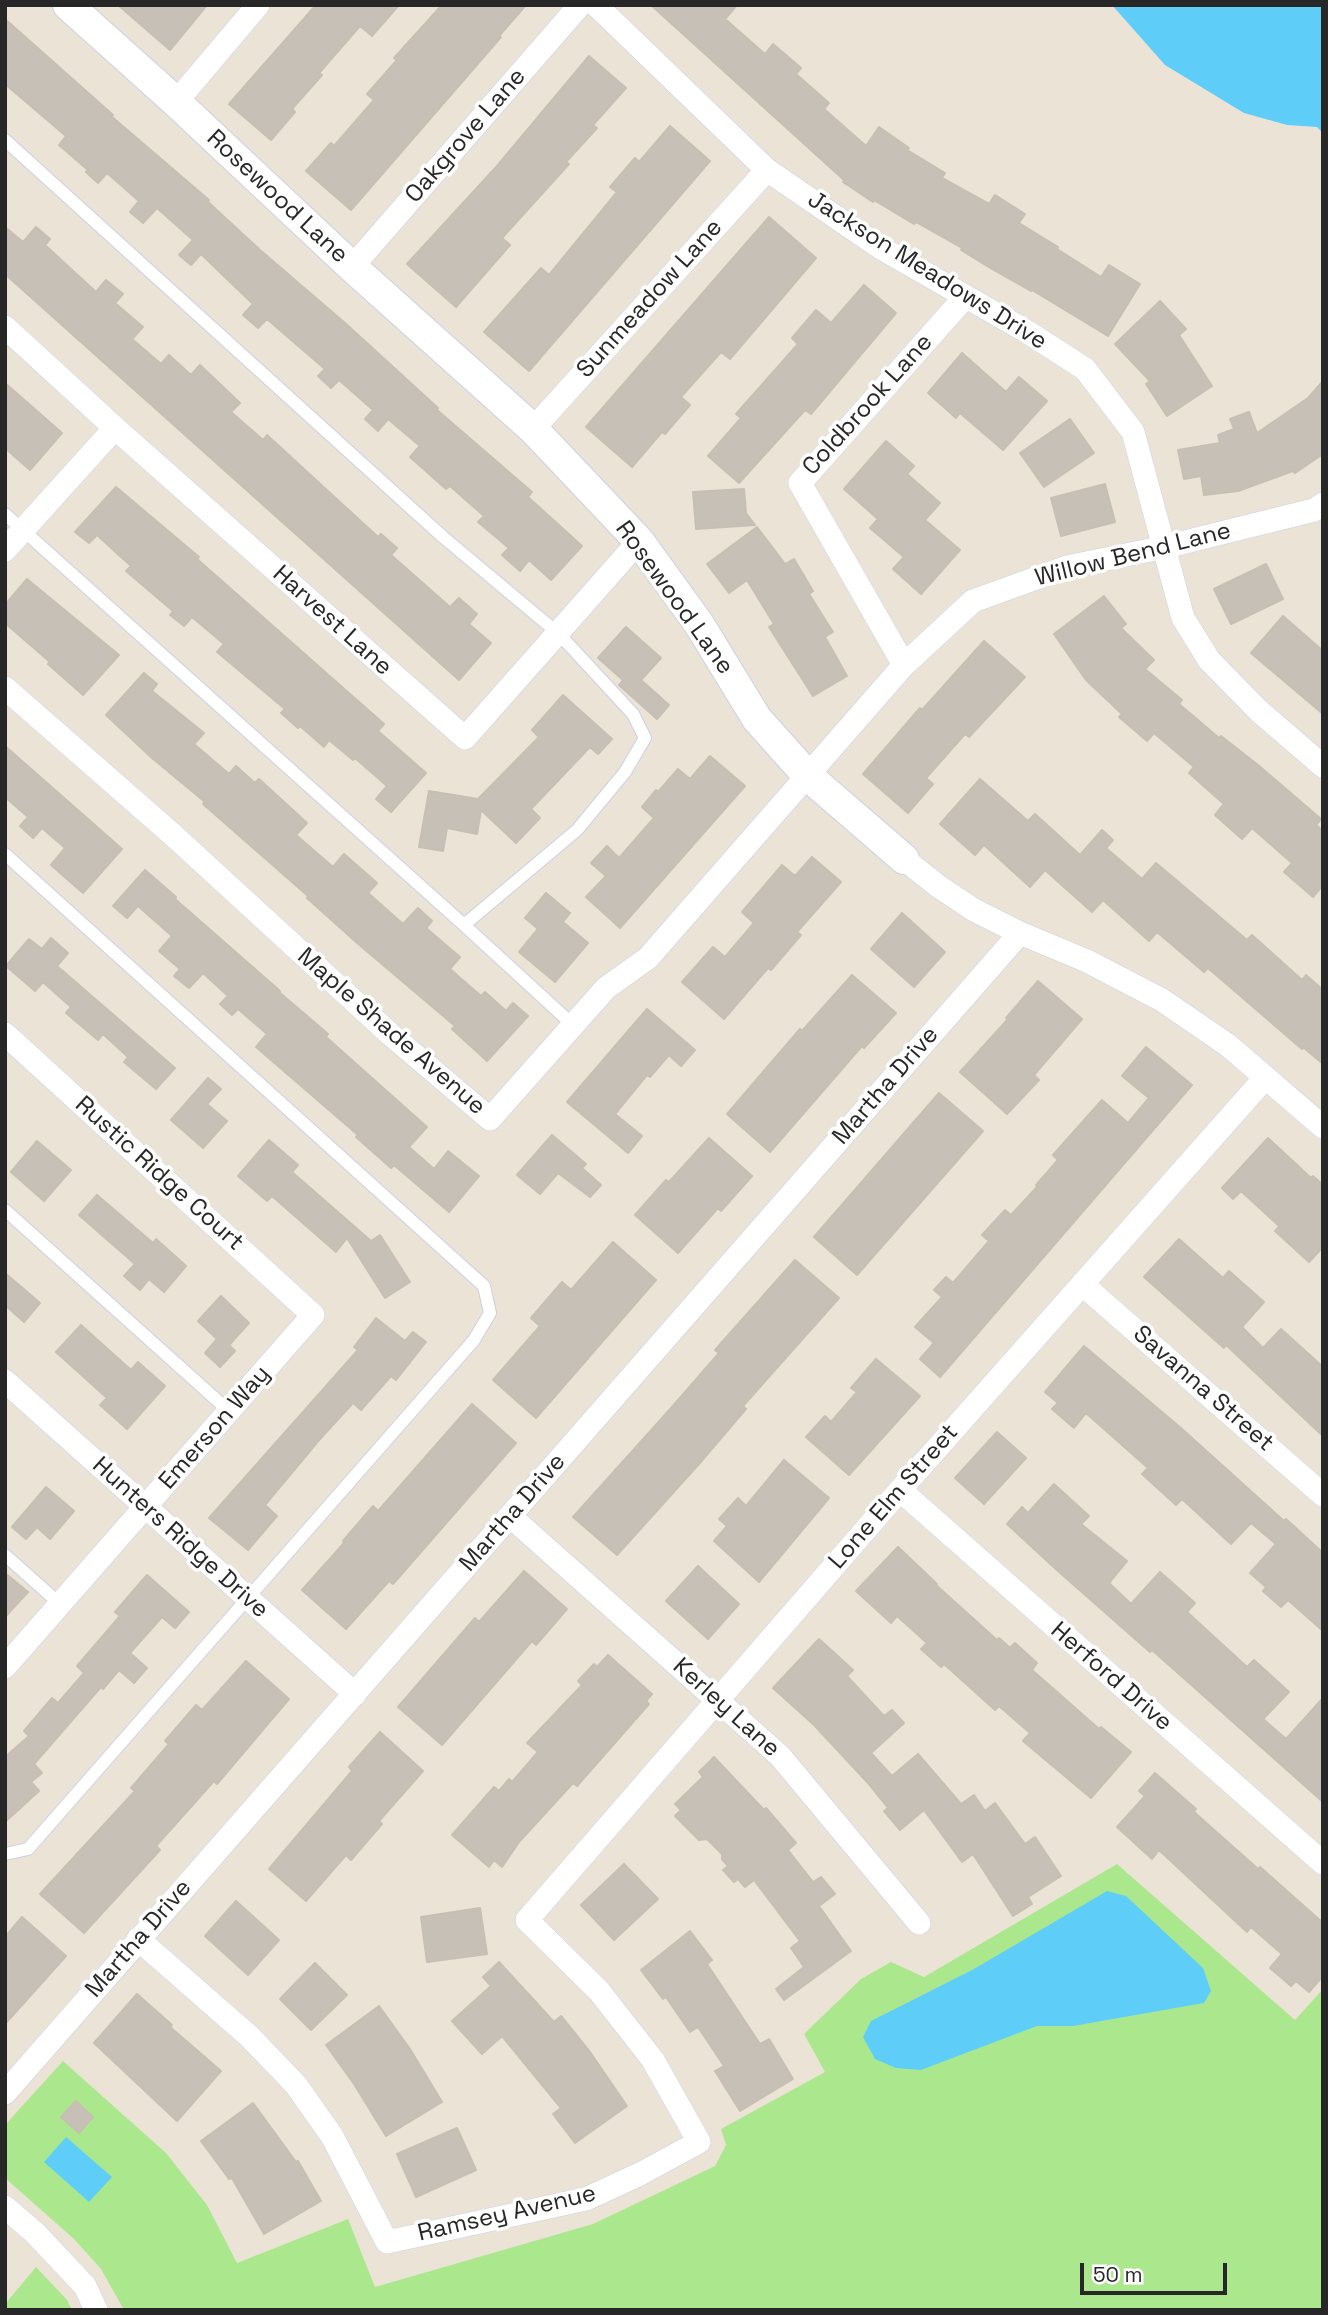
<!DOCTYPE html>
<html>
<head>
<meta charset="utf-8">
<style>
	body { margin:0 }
	#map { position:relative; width:1328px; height:2315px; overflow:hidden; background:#ece3d7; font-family:"Space Grotesk",sans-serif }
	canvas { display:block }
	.frame { position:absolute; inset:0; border:7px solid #272727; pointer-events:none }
	.scale { position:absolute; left:1080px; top:2263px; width:147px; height:32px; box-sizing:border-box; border:4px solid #272727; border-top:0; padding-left:9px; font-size:21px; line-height:24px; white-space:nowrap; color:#272727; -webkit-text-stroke:5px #fff; paint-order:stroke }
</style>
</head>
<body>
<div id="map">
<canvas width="1328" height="2315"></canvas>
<div class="frame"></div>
<div class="scale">50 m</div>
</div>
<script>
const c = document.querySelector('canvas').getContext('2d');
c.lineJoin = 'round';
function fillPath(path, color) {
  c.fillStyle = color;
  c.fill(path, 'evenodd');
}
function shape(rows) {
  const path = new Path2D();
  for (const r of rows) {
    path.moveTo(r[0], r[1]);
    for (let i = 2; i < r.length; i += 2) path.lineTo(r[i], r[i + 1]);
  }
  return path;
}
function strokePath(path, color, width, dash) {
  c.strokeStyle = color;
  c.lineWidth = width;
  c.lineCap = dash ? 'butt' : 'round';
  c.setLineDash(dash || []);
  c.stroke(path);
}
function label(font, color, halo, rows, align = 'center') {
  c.font = font + ' "Space Grotesk",sans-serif';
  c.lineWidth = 7;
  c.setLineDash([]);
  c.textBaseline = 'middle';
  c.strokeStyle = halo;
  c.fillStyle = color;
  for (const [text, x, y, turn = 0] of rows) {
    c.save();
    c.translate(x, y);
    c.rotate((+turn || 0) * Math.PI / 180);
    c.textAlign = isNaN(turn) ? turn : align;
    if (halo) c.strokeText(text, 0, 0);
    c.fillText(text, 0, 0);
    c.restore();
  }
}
fillPath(shape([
	[1117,1864,1295,2020,1323,1989,1323,2310,124,2310,101,2269,74,2239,5,2178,5,2125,63,2061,166,2153,207,2205,237,2263,348,2219,375,2287,593,2224,715,2166,726,2145,721,2129,825,2072,804,2034,861,1979,891,1962,924,1977],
	[36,2267,67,2300,72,2310,5,2310,5,2304]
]), '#abe88d');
fillPath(shape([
	[1112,5,1323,5,1323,133,1317,127,1287,125,1244,113,1165,65],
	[1107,1891,1126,1896,1203,1968,1211,1991,1204,2003,1073,2026,1037,2026,921,2070,896,2068,875,2059,863,2037,871,2021,974,1969],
	[66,2137,112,2177,89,2202,44,2162]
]), '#5ecef9');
const building = shape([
	[118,5,207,5,170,50,118,5],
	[316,5,399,5,372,36,360,26,319,73,322,75,292,109,295,112,271,140,229,104,316,5],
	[442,5,526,5,499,36,501,37,351,210,306,171,331,143,334,146,374,100,367,94,397,60,394,58,442,5],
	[651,5,737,5,725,19,765,54,773,44,801,68,796,74,829,103,824,109,866,146,879,127,909,148,907,150,945,173,942,178,989,204,995,195,1025,214,1019,223,1058,247,1057,249,1101,277,1109,265,1140,284,1108,336,1032,290,1031,291,992,269,961,250,962,248,916,222,914,224,874,200,873,202,843,182,844,180,651,5],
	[5,19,113,115,111,116,209,200,207,201,260,250,345,323,438,408,437,410,532,492,528,497,582,546,551,580,529,560,520,571,502,555,509,548,478,522,484,516,450,486,446,489,410,457,420,446,388,419,378,431,365,419,373,410,339,380,331,388,318,376,325,369,267,319,258,328,243,315,253,304,201,254,191,265,179,255,193,240,157,208,143,223,130,212,139,201,107,173,98,183,86,172,88,170,59,145,66,136,5,84,5,19],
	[589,56,626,88,593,125,597,128,566,162,569,164,502,238,510,245,456,307,407,264,497,166,589,56],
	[670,126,710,161,529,371,484,332,541,268,549,275,617,192,610,187,635,158,639,162,670,126],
	[769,217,816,258,730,359,721,352,681,397,690,405,665,434,662,432,632,467,586,427,769,217],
	[5,227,23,242,36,227,50,239,45,245,96,292,106,280,123,294,115,303,143,327,132,339,161,364,169,355,191,375,200,365,240,403,231,412,263,440,267,435,378,537,381,534,397,548,391,555,450,607,459,598,477,614,469,624,491,643,459,680,5,274,5,227],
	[864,285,896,313,811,414,805,410,739,483,708,456,741,418,736,414,798,344,792,338,816,310,831,323,864,285],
	[1160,301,1186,329,1179,335,1212,386,1167,416,1146,384,1150,381,1115,344,1160,301],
	[962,353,1006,392,1019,377,1047,401,1003,450,960,413,956,418,928,393,962,353],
	[1323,381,1323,454,1295,473,1293,471,1238,491,1204,495,1201,476,1184,479,1178,450,1220,443,1218,435,1234,429,1230,419,1249,412,1257,433,1308,398,1323,381],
	[5,383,62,433,30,470,5,448,5,383],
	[1070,419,1094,453,1044,487,1020,453,1070,419],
	[886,441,914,466,907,474,940,503,925,520,960,550,921,594,893,569,904,557,870,528,878,519,844,489,886,441],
	[1105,484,1115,522,1061,536,1051,498,1105,484],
	[116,487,199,557,197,559,384,724,378,731,426,773,391,812,376,799,387,786,355,758,353,760,329,740,324,747,300,726,298,728,281,713,285,709,217,652,224,644,192,617,184,626,170,615,173,611,126,571,131,566,97,535,89,543,75,532,116,487],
	[744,489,746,513,755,525,696,529,693,492,744,489],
	[757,527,785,564,794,559,813,591,809,594,833,632,825,637,847,676,813,696,769,627,774,624,747,580,729,593,707,564,757,527],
	[1266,564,1283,599,1231,624,1214,589,1266,564],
	[27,579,119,655,83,695,48,664,50,662,5,623,5,605,27,579],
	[1104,596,1126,624,1121,628,1154,660,1145,669,1182,700,1179,704,1219,738,1221,736,1258,765,1321,819,1316,825,1323,831,1323,885,1313,897,1284,872,1292,863,1252,828,1242,839,1215,815,1224,804,1189,773,1194,767,1154,733,1147,741,1119,717,1122,714,1086,680,1054,634,1104,596],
	[1283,616,1323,651,1323,714,1251,653,1283,616],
	[626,627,661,658,641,680,669,705,657,719,619,685,623,680,598,658,626,627],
	[984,641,1025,677,969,737,965,734,926,778,933,784,908,813,863,774,920,708,922,710,984,641],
	[144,673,157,684,152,691,204,733,194,744,229,774,236,766,255,783,259,779,307,823,296,835,333,867,344,854,377,883,368,893,403,924,418,908,432,921,426,928,460,957,450,969,481,996,485,992,506,1011,513,1003,528,1016,487,1061,452,1029,455,1026,356,942,307,898,308,896,203,804,205,802,152,758,106,715,144,673],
	[563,695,612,739,598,754,590,747,531,809,540,818,516,843,481,810,477,834,447,828,443,851,419,847,429,791,478,799,539,737,532,730,563,695],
	[5,746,122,849,83,893,51,865,65,848,42,828,33,838,20,826,28,817,5,797,5,746],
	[710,756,745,786,620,928,586,897,606,876,591,863,607,846,619,858,654,818,642,807,656,790,658,792,678,769,690,779,710,756],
	[980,779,1028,821,1035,814,1080,855,1102,830,1113,840,1106,848,1142,879,1156,863,1247,940,1252,935,1302,980,1306,975,1323,990,1323,1064,1303,1047,1302,1049,1208,968,1204,972,1157,932,1149,941,1103,900,1092,912,1045,870,1030,887,984,845,975,855,940,824,980,779],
	[812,857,841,882,797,932,801,935,771,970,768,968,724,1019,682,982,713,947,725,957,754,923,742,912,782,865,795,876,812,857],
	[145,870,176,897,175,899,280,991,279,992,328,1034,326,1037,427,1127,409,1147,434,1169,448,1151,479,1176,449,1212,394,1165,391,1168,356,1137,358,1135,256,1047,267,1034,238,1009,232,1015,220,1004,228,996,203,973,189,988,174,976,180,969,159,951,172,936,138,906,127,918,113,906,145,870],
	[546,893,570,913,563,922,588,943,555,982,519,952,538,929,525,918,546,893],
	[902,913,945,952,914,987,871,949,902,913],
	[51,938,68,953,57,966,175,1068,156,1089,124,1062,128,1057,103,1034,98,1040,66,1013,71,1007,43,982,35,991,6,966,29,939,42,949,51,938],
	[852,975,896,1013,864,1048,862,1046,770,1152,727,1114,800,1029,802,1031,852,975],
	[1038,981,1082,1019,1034,1075,1039,1080,1007,1114,960,1072,1008,1019,1006,1018,1038,981],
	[647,1009,695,1050,681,1066,669,1055,650,1077,647,1075,615,1114,642,1136,628,1153,567,1102,647,1009],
	[1146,1047,1192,1085,940,1377,920,1359,934,1343,915,1327,942,1297,934,1290,946,1277,953,1283,989,1241,982,1235,1005,1210,1011,1215,1037,1187,1036,1185,1058,1160,1053,1155,1102,1100,1128,1123,1149,1098,1122,1076,1146,1047],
	[208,1078,221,1089,207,1104,227,1121,203,1148,171,1120,208,1078],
	[939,1093,983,1131,857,1275,814,1237,939,1093],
	[552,1135,586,1164,582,1168,601,1185,590,1197,558,1173,540,1194,517,1175,552,1135],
	[709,1138,752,1176,721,1211,718,1208,678,1253,635,1215,666,1180,669,1182,709,1138],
	[1268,1138,1311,1178,1313,1176,1323,1185,1323,1247,1309,1262,1275,1231,1279,1226,1241,1191,1233,1199,1222,1188,1268,1138],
	[269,1140,298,1165,292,1172,371,1241,380,1235,410,1282,385,1298,347,1238,336,1252,272,1196,267,1201,238,1176,269,1140],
	[37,1141,71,1170,44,1201,11,1172,37,1141],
	[97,1195,153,1243,156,1239,186,1266,164,1292,149,1279,140,1290,124,1276,135,1264,79,1215,97,1195],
	[1179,1239,1223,1278,1229,1271,1264,1302,1242,1327,1263,1348,1281,1329,1323,1367,1323,1436,1226,1345,1224,1348,1144,1277,1179,1239],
	[613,1242,656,1280,536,1418,493,1380,540,1326,531,1318,562,1282,571,1290,613,1242],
	[795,1260,839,1298,743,1406,746,1409,699,1464,617,1555,573,1517,672,1407,719,1353,715,1350,795,1260],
	[5,1273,40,1303,24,1322,5,1305,5,1273],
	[221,1296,249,1323,229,1345,235,1351,220,1367,205,1353,217,1339,198,1321,221,1296],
	[376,1318,405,1341,413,1332,426,1342,396,1380,391,1376,361,1410,353,1403,320,1439,265,1505,277,1516,248,1550,209,1518,358,1350,354,1347,376,1318],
	[81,1325,131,1370,138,1362,165,1386,127,1429,100,1405,107,1398,56,1352,81,1325],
	[1084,1346,1182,1429,1284,1521,1286,1519,1323,1553,1323,1631,1288,1600,1281,1607,1263,1591,1266,1587,1250,1573,1276,1544,1251,1523,1231,1544,1182,1499,1176,1505,1142,1474,1148,1468,1086,1413,1074,1428,1052,1409,1058,1403,1045,1392,1084,1346],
	[876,1359,920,1396,849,1475,806,1437,825,1416,831,1422,857,1392,851,1388,876,1359],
	[472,1404,516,1443,393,1584,389,1581,346,1629,302,1590,344,1543,343,1541,373,1506,378,1511,472,1404],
	[997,1432,1026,1458,984,1504,955,1478,997,1432],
	[784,1460,829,1498,759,1582,714,1541,727,1526,719,1519,738,1498,746,1506,784,1460],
	[1054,1484,1089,1516,1081,1524,1127,1561,1109,1583,1131,1604,1160,1572,1195,1603,1187,1612,1247,1667,1254,1660,1289,1692,1263,1719,1286,1739,1323,1698,1323,1802,1196,1689,1152,1650,1150,1652,1058,1571,1007,1524,1022,1507,1028,1513,1054,1484],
	[46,1487,74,1511,50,1539,37,1527,26,1539,12,1527,46,1487],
	[898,1547,937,1584,936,1585,997,1640,999,1638,1010,1648,1015,1643,1037,1663,1032,1670,1099,1729,1101,1727,1131,1752,1091,1798,1023,1741,1030,1733,999,1706,995,1710,944,1664,941,1667,921,1649,927,1643,897,1616,891,1623,856,1591,898,1547],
	[698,1566,739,1604,708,1639,666,1601,698,1566],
	[524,1571,567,1609,536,1645,532,1641,442,1745,398,1707,475,1618,479,1622,524,1571],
	[5,1573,28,1592,5,1617,5,1573],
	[147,1575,189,1612,175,1628,162,1617,130,1653,147,1668,134,1683,119,1670,103,1689,101,1687,34,1764,42,1773,31,1782,39,1791,5,1822,5,1757,29,1736,24,1731,52,1698,58,1703,84,1673,77,1666,120,1616,115,1612,147,1575],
	[819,1639,853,1670,847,1676,884,1716,892,1710,904,1723,871,1753,892,1776,918,1754,961,1804,974,1795,985,1811,995,1803,1025,1844,1035,1837,1061,1876,1028,1897,1032,1904,1013,1916,973,1854,962,1862,924,1810,900,1830,884,1811,888,1808,868,1783,814,1725,773,1688,819,1639],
	[608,1655,652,1694,646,1701,649,1704,577,1786,573,1783,519,1842,502,1867,494,1860,489,1867,452,1835,494,1787,499,1791,509,1779,512,1782,538,1752,527,1743,582,1685,578,1681,594,1664,597,1667,608,1655],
	[246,1661,289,1699,217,1784,214,1781,156,1846,160,1850,84,1933,40,1894,135,1791,131,1788,169,1744,165,1741,196,1705,202,1710,246,1661],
	[380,1732,423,1771,379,1821,382,1824,351,1860,346,1855,306,1901,269,1869,352,1771,349,1767,380,1732],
	[714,1757,764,1810,766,1808,796,1843,788,1850,813,1882,821,1877,835,1894,819,1906,851,1951,784,2000,776,1989,804,1967,791,1948,800,1941,754,1880,745,1887,738,1879,734,1882,723,1870,728,1866,722,1859,722,1854,707,1839,699,1840,675,1816,681,1810,675,1804,703,1777,699,1772,714,1757],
	[1155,1773,1196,1809,1194,1812,1258,1869,1260,1867,1323,1923,1323,1976,1309,1992,1296,1981,1291,1986,1270,1968,1282,1954,1251,1927,1247,1932,1159,1850,1152,1859,1117,1827,1145,1796,1139,1791,1155,1773],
	[624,1864,658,1899,614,1940,581,1905,624,1864],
	[236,1901,279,1940,248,1975,205,1936,236,1901],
	[480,1908,487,1954,427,1962,421,1917,480,1908],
	[22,1917,66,1956,5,2024,5,1937,22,1917],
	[690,1931,712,1960,707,1964,760,2044,769,2039,793,2079,740,2111,715,2071,724,2066,698,2027,690,2032,666,1997,663,1999,641,1970,690,1931],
	[499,1962,554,2022,561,2016,590,2052,627,2106,575,2143,553,2114,561,2108,502,2036,482,2054,452,2021,491,1986,483,1977,499,1962],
	[315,1963,347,1995,311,2030,280,1999,315,1963],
	[137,1994,172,2025,170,2027,221,2071,177,2121,94,2043,137,1994],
	[379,2006,410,2049,442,2102,386,2136,354,2084,326,2045,379,2006],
	[76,2101,93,2117,79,2133,61,2117,76,2101],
	[253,2103,296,2162,298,2161,321,2201,264,2234,232,2178,229,2179,201,2141,253,2103],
	[457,2128,476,2170,416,2197,397,2154,457,2128]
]);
fillPath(building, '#c6c0b7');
strokePath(building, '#c7bfb1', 2);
const service = shape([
	[5,140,443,537,559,634,633,714,645,738,625,772,577,830,464,925,5,514],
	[5,854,484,1286,490,1313,474,1340,28,1849,5,1854],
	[464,925,572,1024],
	[5,1210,229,1411],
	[5,1555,60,1604]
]);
const minor = shape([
	[596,5,767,170,881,248,1026,331,1085,369,1133,432,1183,618,1209,660,1259,711,1323,766],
	[176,102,258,5],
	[352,267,580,5],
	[5,327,115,428,465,738,639,541],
	[533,429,767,170],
	[5,550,115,428],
	[904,665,800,483,965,297],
	[5,688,173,835,390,1034,490,1119,606,988,648,958,904,665,973,601,1067,567,1165,547,1314,510,1323,504],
	[904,859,938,886,974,910,1020,933,1087,961,1162,1000,1229,1046,1323,1127],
	[5,1034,313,1315,5,1667],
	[1082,1284,1323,1495],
	[5,1381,355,1694],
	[900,1490,1323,1863],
	[510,1516,780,1756,919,1923],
	[138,1939,250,2037,296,2085,332,2136,387,2242,586,2199,640,2174,699,2142,653,2060,599,1991,527,1920,900,1490,1265,1078],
	[5,2093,1020,933],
	[5,2207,35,2233,85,2286,96,2310]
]);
const tertiary = shape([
	[68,5,176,102,352,267,533,429,639,541,699,624,757,719,808,776,904,859]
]);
strokePath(service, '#ccd0e2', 14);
strokePath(minor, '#ccd0e2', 24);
strokePath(tertiary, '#ccd0e2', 32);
strokePath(service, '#fff', 12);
strokePath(minor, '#fff', 23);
strokePath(tertiary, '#fff', 30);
label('24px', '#272727', '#fff', [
	["Oakgrove Lane",466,136,-49],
	["Rosewood Lane",277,197,43],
	["Jackson Meadows Drive",927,271,32],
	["Sunmeadow Lane",650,299,-48],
	["Coldbrook Lane",868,405,-48],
	["Willow Bend Lane",1133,555,-14],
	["Rosewood Lane",674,598,54],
	["Harvest Lane",332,621,42],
	["Maple Shade Avenue",391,1032,41],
	["Martha Drive",886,1086,-49],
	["Rustic Ridge Court",159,1174,42],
	["Savanna Street",1203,1389,41],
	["Emerson Way",215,1428,-49],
	["Lone Elm Street",894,1497,-49],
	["Martha Drive",513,1513,-49],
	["Hunters Ridge Drive",180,1538,42],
	["Herford Drive",1111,1677,41],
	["Kerley Lane",726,1708,42],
	["Martha Drive",139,1939,-49],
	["Ramsey Avenue",507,2214,-13]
]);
</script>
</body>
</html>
